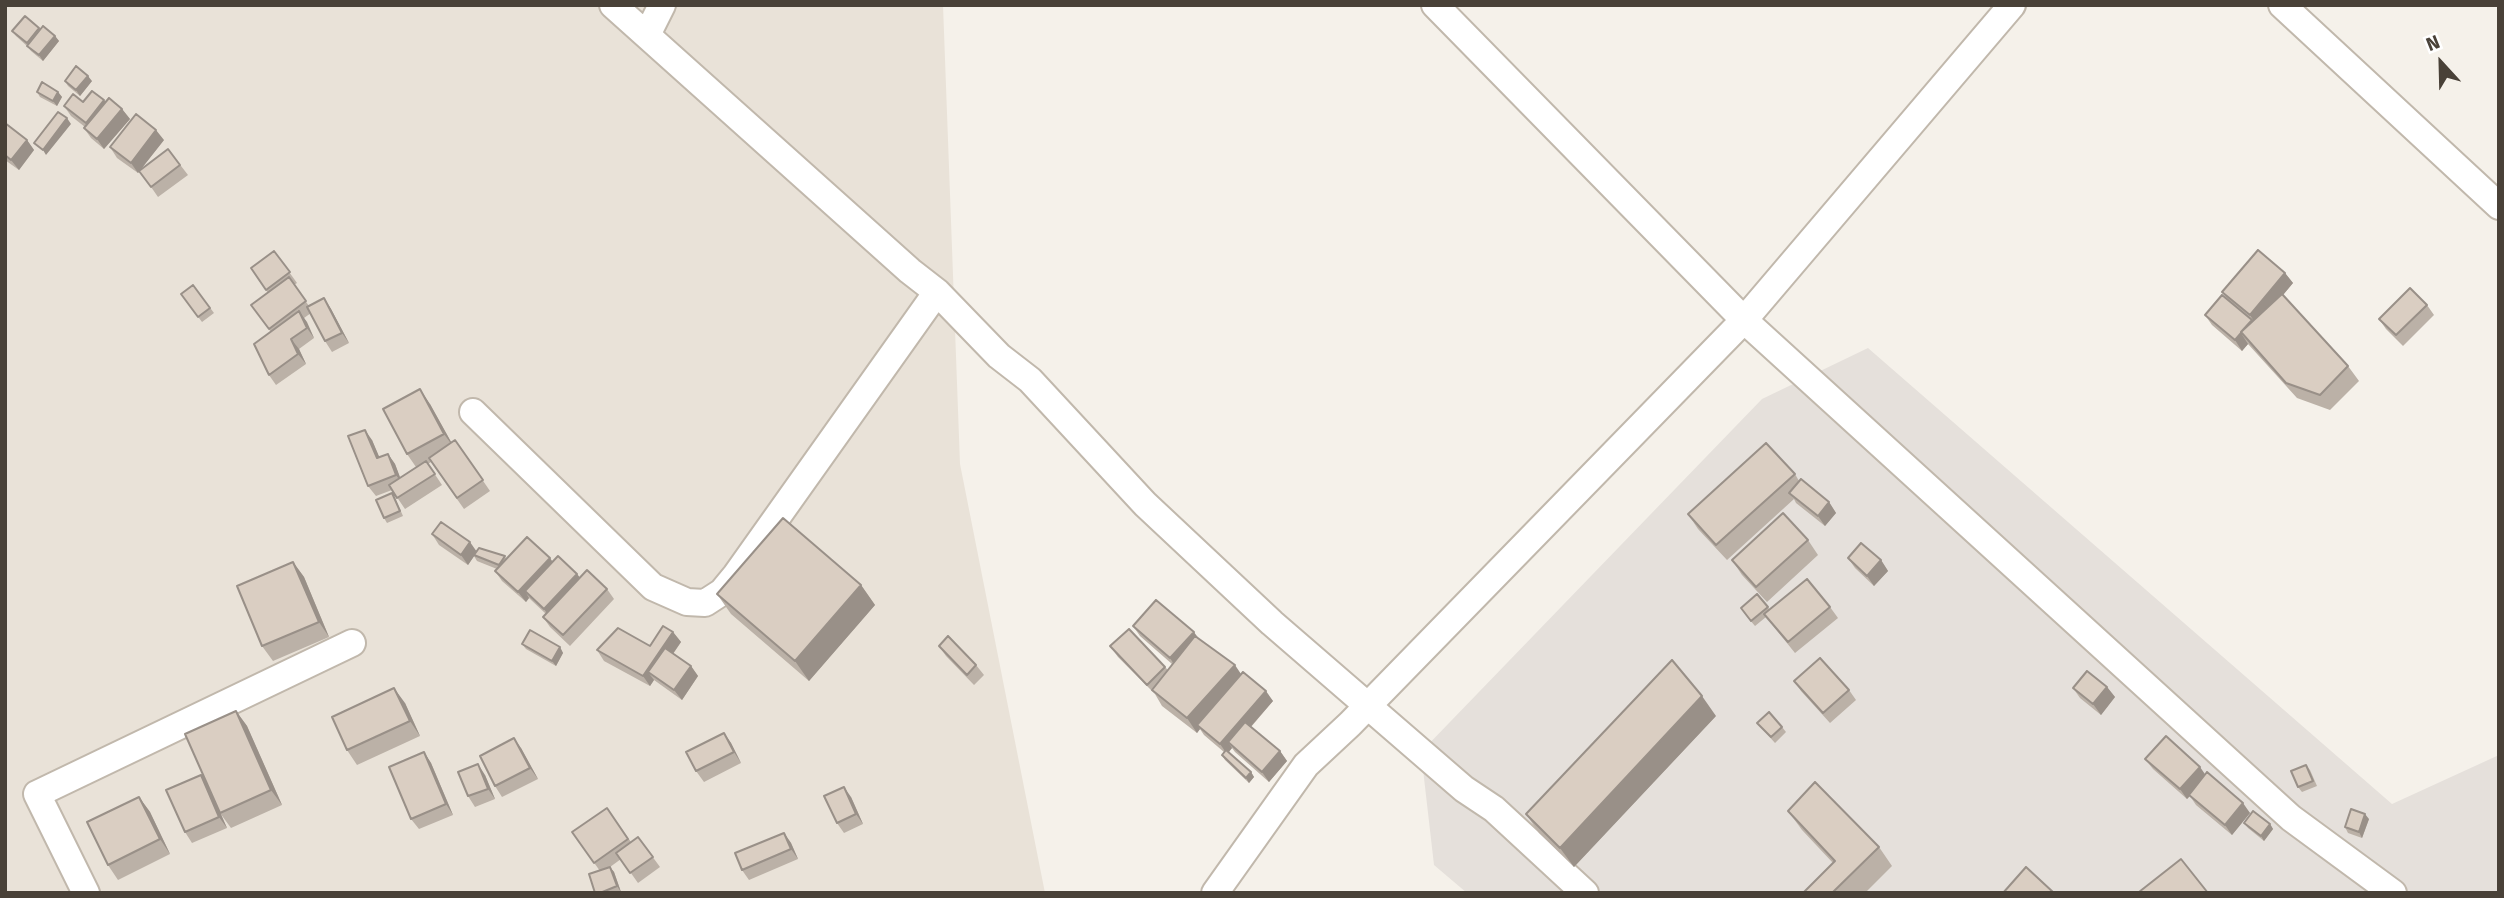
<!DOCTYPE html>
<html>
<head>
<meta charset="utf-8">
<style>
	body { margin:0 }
	#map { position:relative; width:2504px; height:898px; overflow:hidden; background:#f5f1ea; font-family:"Fira Sans",sans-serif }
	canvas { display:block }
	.frame { position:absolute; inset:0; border:7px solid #494138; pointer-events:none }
	.north { position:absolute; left:2406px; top:28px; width:70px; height:70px; -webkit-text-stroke:5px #fff; paint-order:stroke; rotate:338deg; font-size:19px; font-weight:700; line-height:28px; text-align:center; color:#494138 }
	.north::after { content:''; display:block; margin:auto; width:24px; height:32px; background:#494138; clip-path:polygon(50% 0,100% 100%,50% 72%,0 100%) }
</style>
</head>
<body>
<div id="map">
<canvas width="2504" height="898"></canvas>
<div class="frame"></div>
<div class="north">N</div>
</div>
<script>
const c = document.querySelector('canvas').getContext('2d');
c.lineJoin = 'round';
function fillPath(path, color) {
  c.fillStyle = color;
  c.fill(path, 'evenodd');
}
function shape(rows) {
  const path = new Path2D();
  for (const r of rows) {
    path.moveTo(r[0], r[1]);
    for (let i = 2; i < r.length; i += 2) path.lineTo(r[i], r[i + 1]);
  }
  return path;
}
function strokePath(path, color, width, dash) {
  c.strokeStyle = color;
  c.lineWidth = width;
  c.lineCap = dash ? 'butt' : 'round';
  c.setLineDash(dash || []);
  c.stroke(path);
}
fillPath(shape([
	[5,5,943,5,960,464,1045,893,5,893]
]), '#e9e2d8');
fillPath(shape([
	[1868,348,2392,804,2499,755,2499,893,1467,893,1434,865,1421,752,1762,399]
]), '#e5e0db');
const minor = shape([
	[613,5,910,271,937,292,999,356,1030,380,1145,504,1272,623,1464,789,1494,809,1585,893],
	[1435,5,1744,320,2291,818,2393,893],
	[2282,5,2499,206],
	[647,35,662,5],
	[473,412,653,587,687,602,705,603,722,592,736,575,937,292],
	[86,893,37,794,352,643],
	[1215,893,1306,765,1350,724,1744,320,2012,5]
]);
strokePath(minor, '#c1b8ac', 30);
strokePath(minor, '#fff', 26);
fillPath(shape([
	[40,30,55,36,59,41,43,61,31,51,27,46,16,36,12,31],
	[65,81,92,81,80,96,68,86],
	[37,92,58,92,62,97,57,106,40,97],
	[104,100,105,103,122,109,130,119,104,149,91,138,84,128,85,127,71,116,64,106,83,102],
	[5,123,27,140,34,150,19,170,5,160],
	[164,140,141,169,168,149,188,175,158,197,140,171,138,173,117,158,110,147],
	[274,251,297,283,294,285,309,306,324,298,331,309,349,343,332,352,325,341,311,313,304,318,314,338,299,349,306,364,276,385,269,375,271,332,251,305,268,293,251,268],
	[2285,273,2293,283,2283,295,2348,366,2359,381,2330,410,2297,398,2248,344,2242,351,2212,325,2205,315,2226,298,2222,292],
	[193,285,214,313,202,322,181,294],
	[2427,305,2434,315,2403,346,2386,329,2379,319],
	[430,404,451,442,455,440,490,491,464,509,431,462,428,464,442,485,405,509,392,490,376,496,368,486,372,440,379,457,388,454,395,464,400,478,416,467,407,454],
	[1795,474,1799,481,1829,502,1836,513,1825,526,1796,503,1794,499,1727,560,1698,529,1688,514],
	[395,498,403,516,387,523,384,518],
	[432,534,476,551,505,556,506,559,552,562,577,574,580,578,607,589,614,599,570,646,550,627,543,617,546,614,529,598,526,602,502,581,495,571,497,569,477,561,474,556,468,565,439,545],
	[1808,540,1818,555,1767,602,1742,575,1732,560],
	[1848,558,1881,560,1888,571,1874,586,1855,568],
	[293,562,304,577,329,637,273,661,262,646],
	[861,585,875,605,809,681,731,614,717,594],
	[1757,594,1770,610,1830,607,1838,618,1795,653,1766,617,1755,626,1744,613],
	[1133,626,1198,639,1273,701,1251,727,1280,751,1287,761,1269,782,1235,752,1232,748,1229,752,1251,772,1254,777,1249,783,1225,760,1222,755,1224,752,1204,735,1200,729,1197,733,1162,706,1155,694,1118,657,1110,646,1165,667,1168,670,1172,664,1140,636],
	[673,632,681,642,673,654,691,666,698,676,682,700,654,680,650,686,604,661,597,650,650,646],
	[522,644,560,647,563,653,556,666,526,649],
	[939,646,976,665,984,675,974,685,946,656],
	[1794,681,1849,690,1856,700,1830,723,1801,691],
	[2107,687,2115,697,2101,715,2080,698,2073,688],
	[405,703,420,736,357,765,347,750],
	[236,711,247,726,282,805,231,828,220,813],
	[1716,716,1574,867,1539,833,1526,814],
	[1757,723,1782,727,1786,732,1775,743],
	[724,733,731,743,741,763,704,782,696,771],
	[521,748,538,779,502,797,495,786],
	[424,752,431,763,453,815,419,829,411,819],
	[2145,759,2205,775,2250,813,2232,835,2196,805,2190,796,2187,799,2153,769],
	[2306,765,2310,770,2317,786,2302,792,2298,787],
	[201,775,208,785,227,828,192,843,185,832],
	[485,775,495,799,475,807,468,796],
	[139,797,150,812,170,854,118,880,108,865],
	[851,797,863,824,844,833,837,823],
	[607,808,631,842,638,837,660,867,638,883,621,859,610,867,614,872,621,892,618,893,595,893,600,871,572,832],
	[1788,811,1879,847,1892,866,1865,893,1803,893,1833,863,1802,830],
	[2369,819,2362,838,2348,833,2345,827],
	[2244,823,2270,824,2273,829,2264,841,2248,828],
	[784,833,791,843,798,859,749,880,742,870]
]), '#bbb1a7');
fillPath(shape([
	[55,36,59,41,43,61,39,55],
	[88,76,92,81,80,96,76,90],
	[58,92,62,97,57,106,53,101],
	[104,100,111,110,93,133,86,123],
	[122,109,130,119,104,149,97,139],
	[67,118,71,124,46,155,43,150],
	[156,130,164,140,138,173,131,163],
	[27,140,34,150,19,170,11,160],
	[2285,273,2293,283,2257,326,2250,315],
	[324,298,331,309,349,343,342,333],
	[299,311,307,322,314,338,307,328],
	[2241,333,2248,344,2242,351,2235,340],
	[291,339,299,349,306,364,298,354],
	[420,389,430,404,455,449,444,434],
	[365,430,372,440,384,468,377,458],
	[388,454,395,464,403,485,396,475],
	[1829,502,1836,513,1825,526,1818,516],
	[470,542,477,552,468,565,461,555],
	[550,558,557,568,525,591,529,598,526,602,518,592],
	[1881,560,1888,571,1874,586,1867,576],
	[293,562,304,577,329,637,319,622],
	[577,574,585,584,551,619,544,609],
	[861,585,875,605,809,681,795,661],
	[673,632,681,642,656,678,648,672,654,680,650,686,643,676],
	[1194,632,1201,642,1177,669,1170,658],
	[560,647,563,653,556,666,552,661],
	[1235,665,1245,680,1197,725,1200,729,1197,733,1187,718],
	[691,666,698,676,682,700,674,690],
	[2107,687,2115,697,2101,715,2093,704],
	[394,688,405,703,420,736,410,721],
	[1266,691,1273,701,1233,747,1228,742,1232,748,1227,754,1220,744],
	[1702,696,1716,716,1574,867,1560,848],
	[236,711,247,726,282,805,271,790],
	[724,733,731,743,741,763,734,752],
	[514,738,521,748,538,779,530,768],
	[1280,751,1287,761,1269,782,1262,772],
	[424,752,431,763,453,815,446,804],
	[478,764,485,775,495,799,488,789],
	[2200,767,2207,777,2187,799,2180,789],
	[1251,772,1254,777,1249,783,1246,778],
	[201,775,208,785,227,828,219,817],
	[844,787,851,797,863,824,856,814],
	[139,797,150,812,170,854,160,839],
	[2243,803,2250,813,2232,835,2225,825],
	[2365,814,2369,819,2362,838,2359,832],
	[2270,824,2273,829,2264,841,2261,836],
	[784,833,791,843,798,859,791,849],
	[610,867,614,872,621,892,617,886]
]), '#999088');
const building = shape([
	[25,16,39,28,27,43,12,31,25,16],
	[43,26,55,36,39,55,27,46,43,26],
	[76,66,88,76,76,90,65,81,76,66],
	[42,82,58,92,53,101,37,92,42,82],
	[92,91,104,100,86,123,64,106,73,94,83,102,92,91],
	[109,98,122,109,97,139,84,128,109,98],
	[58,112,67,118,43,150,34,143,58,112],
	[136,114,156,130,131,163,110,147,136,114],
	[5,123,27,140,11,160,5,155,5,123],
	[168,149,180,165,151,187,139,171,168,149],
	[2258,250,2285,273,2250,315,2222,292,2258,250],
	[274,251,290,272,266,290,251,268,274,251],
	[289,277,306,301,269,329,251,305,289,277],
	[193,285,210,308,198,317,181,294,193,285],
	[2410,288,2427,305,2396,335,2379,319,2410,288],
	[2282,294,2348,366,2320,395,2286,383,2241,332,2282,294],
	[2222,295,2252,320,2241,332,2241,333,2235,340,2205,315,2222,295],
	[324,298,342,333,325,341,307,307,324,298],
	[299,311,307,328,291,339,298,354,269,375,254,344,299,311],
	[420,389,444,434,407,454,383,409,420,389],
	[365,430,377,458,388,454,396,475,368,486,348,436,365,430],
	[455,440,483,480,457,498,429,458,455,440],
	[1766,443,1795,474,1716,545,1688,514,1766,443],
	[426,461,435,474,397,498,389,485,426,461],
	[1801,479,1829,502,1818,516,1789,493,1801,479],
	[392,493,400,511,384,518,376,500,392,493],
	[1783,513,1808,540,1756,587,1732,560,1783,513],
	[783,518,861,585,795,661,717,594,783,518],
	[441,522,470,542,461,555,432,534,441,522],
	[527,537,550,558,518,592,495,571,527,537],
	[1861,543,1881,560,1867,576,1848,558,1861,543],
	[479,548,505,556,499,565,474,555,479,548],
	[558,556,577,574,544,609,525,591,558,556],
	[293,562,319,622,262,646,237,586,293,562],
	[587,570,607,589,563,635,543,617,587,570],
	[1807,579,1830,607,1788,642,1764,614,1807,579],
	[1757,594,1768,607,1751,621,1741,608,1757,594],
	[1156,600,1194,632,1170,658,1133,626,1156,600],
	[663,626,673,632,643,676,597,650,618,628,650,646,663,626],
	[1129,629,1165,667,1147,685,1110,646,1129,629],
	[530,630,560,647,552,661,522,644,530,630],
	[948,636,976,665,967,675,939,646,948,636],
	[1195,636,1235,665,1187,718,1152,690,1195,636],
	[665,648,691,666,674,690,648,672,665,648],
	[1820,658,1849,690,1823,713,1794,681,1820,658],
	[1672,660,1702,696,1560,848,1526,814,1672,660],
	[2087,671,2107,687,2093,704,2073,688,2087,671],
	[1243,672,1266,691,1220,744,1197,725,1243,672],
	[394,688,410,721,347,750,332,717,394,688],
	[236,711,271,790,220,813,185,734,236,711],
	[1769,712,1782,727,1771,737,1757,723,1769,712],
	[1245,722,1280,751,1262,772,1228,742,1245,722],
	[724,733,734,752,696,771,686,752,724,733],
	[2166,736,2200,767,2180,789,2145,759,2166,736],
	[514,738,530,768,495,786,480,756,514,738],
	[1226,750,1251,772,1246,778,1222,755,1226,750],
	[424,752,446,804,411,819,389,767,424,752],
	[478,764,488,789,468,796,458,772,478,764],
	[2306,765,2313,781,2298,787,2291,771,2306,765],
	[2207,772,2243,803,2225,825,2189,795,2207,772],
	[201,775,219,817,185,832,166,790,201,775],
	[1815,782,1879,847,1832,893,1803,893,1835,861,1788,811,1815,782],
	[844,787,856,814,837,823,824,796,844,787],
	[139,797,160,839,108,865,87,822,139,797],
	[607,808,628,839,594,863,572,832,607,808],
	[2351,809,2365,814,2359,832,2345,827,2351,809],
	[2253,811,2270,824,2261,836,2244,823,2253,811],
	[784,833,791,849,742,870,735,853,784,833],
	[638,837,653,857,630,873,616,853,638,837],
	[2181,859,2208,893,2140,893,2139,892,2181,859],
	[610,867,617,886,600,893,595,893,589,874,610,867],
	[2026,867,2054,893,2003,893,2026,867]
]);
fillPath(building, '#dacec2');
strokePath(building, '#999088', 2);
</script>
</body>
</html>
